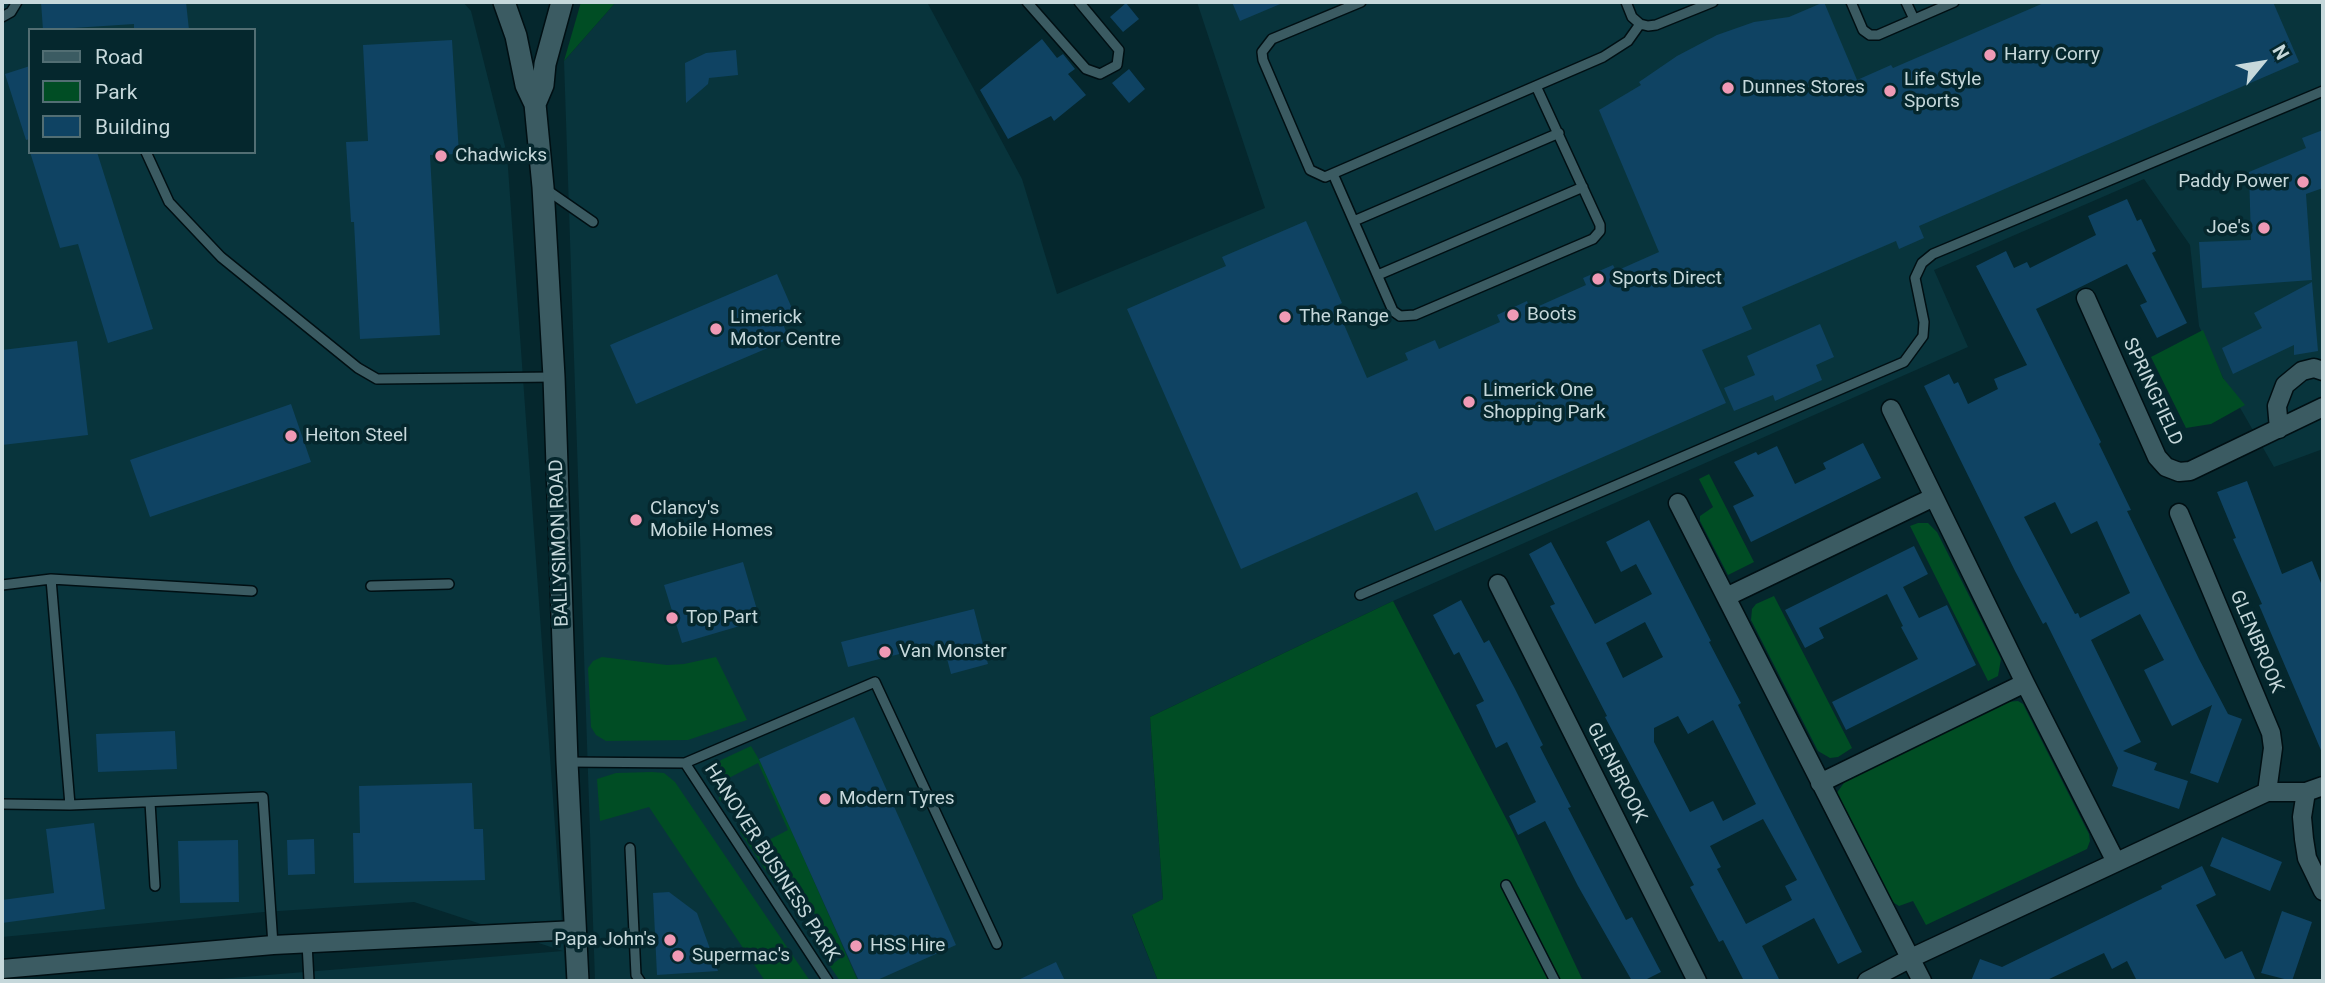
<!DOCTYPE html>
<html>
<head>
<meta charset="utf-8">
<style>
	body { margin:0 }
	#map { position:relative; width:2325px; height:983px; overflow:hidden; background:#05272d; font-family:Roboto,sans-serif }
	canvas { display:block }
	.frame { position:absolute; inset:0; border:4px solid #c6d8db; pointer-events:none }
	.legend { position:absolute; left:28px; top:28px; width:228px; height:126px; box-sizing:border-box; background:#05272d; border:2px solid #526e73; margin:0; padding:9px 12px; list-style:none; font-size:21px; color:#c6d8db }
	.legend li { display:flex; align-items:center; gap:14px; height:35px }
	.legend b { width:35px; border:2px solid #526e73 }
	.north { position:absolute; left:2227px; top:28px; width:70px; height:70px; -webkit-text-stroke:5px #05272d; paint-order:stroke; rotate:60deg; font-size:19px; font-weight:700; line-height:28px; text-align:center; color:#c6d8db }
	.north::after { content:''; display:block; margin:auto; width:24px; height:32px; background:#c6d8db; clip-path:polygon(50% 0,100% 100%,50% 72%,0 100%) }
</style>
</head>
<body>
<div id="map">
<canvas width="2325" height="983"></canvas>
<div class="frame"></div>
<ul class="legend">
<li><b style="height:9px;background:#3b5b62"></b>Road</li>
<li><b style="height:19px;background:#004d24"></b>Park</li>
<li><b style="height:19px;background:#0f4363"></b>Building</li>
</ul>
<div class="north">N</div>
</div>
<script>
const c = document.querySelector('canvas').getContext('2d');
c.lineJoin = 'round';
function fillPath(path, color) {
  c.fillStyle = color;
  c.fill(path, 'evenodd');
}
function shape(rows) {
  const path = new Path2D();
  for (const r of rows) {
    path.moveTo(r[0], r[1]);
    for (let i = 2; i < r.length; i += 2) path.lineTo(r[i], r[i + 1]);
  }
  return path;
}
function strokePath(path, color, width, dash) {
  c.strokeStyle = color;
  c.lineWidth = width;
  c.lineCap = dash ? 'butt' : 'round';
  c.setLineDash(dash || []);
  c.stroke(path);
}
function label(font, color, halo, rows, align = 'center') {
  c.font = font + ' Roboto,sans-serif';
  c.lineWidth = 7;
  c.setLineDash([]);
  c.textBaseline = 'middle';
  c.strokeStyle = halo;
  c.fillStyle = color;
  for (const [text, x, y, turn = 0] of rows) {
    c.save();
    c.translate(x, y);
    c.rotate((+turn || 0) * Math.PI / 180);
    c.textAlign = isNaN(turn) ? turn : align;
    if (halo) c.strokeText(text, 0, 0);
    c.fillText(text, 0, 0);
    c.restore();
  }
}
fillPath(shape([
	[2,2,463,2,471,11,507,154,566,981,194,981,563,951,414,902,264,912,2,937],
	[30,30,254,30,254,152,30,152],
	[616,2,927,2,1022,179,1057,294,1265,208,1197,2,2323,2,2323,449,2274,467,2223,378,2199,326,2190,245,2144,179,1934,270,1968,347,1393,601,1150,717,1163,899,1132,916,1158,981,595,981,564,61]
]), '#08343c');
fillPath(shape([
	[581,2,616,2,564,61],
	[2203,330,2223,378,2245,405,2211,424,2186,428,2151,357],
	[1709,474,1754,562,1728,575,1700,521,1700,516,1713,507,1699,479],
	[1918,523,1928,523,1937,532,2001,659,1998,676,1988,681,1910,526],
	[1774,596,1852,748,1838,757,1830,758,1818,751,1751,620,1752,609,1756,604],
	[1393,601,1513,832,1583,981,1158,981,1132,915,1163,899,1150,717],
	[602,657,667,665,684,664,716,657,747,720,688,740,606,741,596,735,591,727,588,668,593,661],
	[2018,701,2023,704,2089,834,2090,841,2087,849,1926,925,1913,901,1899,906,1888,899,1836,794,1846,780,2005,702],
	[751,746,764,768,858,981,840,981,830,966,842,957,789,873,774,883,740,832,742,829,746,831,755,847,788,830,758,763,723,781,730,795,720,801,714,779,717,765,721,760],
	[652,772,664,773,675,782,810,981,765,981,649,807,600,821,597,779,616,773]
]), '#004d24');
fillPath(shape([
	[41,2,186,2,189,30,134,30,134,24,43,30],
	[1232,2,1285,2,1240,21],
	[1824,2,1857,80,1891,65,1893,68,2046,2,2273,2,2299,62,1919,226,1924,238,1899,249,1896,241,1742,307,1752,329,1702,350,1726,403,1435,531,1417,492,1241,569,1127,309,1226,266,1222,257,1306,221,1342,303,1336,306,1367,378,1408,360,1405,353,1435,340,1439,349,1500,322,1497,315,1527,301,1530,310,1586,285,1583,278,1613,265,1616,271,1659,252,1599,110,1641,85,1639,82,1677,56,1717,35,1754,22,1789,17],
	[1126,3,1139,19,1123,32,1110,17],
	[1042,39,1057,58,1063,54,1075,69,1068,74,1086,95,1054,121,1051,116,1008,139,980,90],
	[452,40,459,154,430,155,440,335,360,339,354,222,351,222,346,142,368,141,363,45],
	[736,50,738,75,709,78,708,84,686,103,685,63,706,53],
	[30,66,30,139,26,140,5,74],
	[1129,69,1145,89,1129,103,1112,83],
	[2323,130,2323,188,2306,194,2312,280,2202,288,2199,242,2251,240,2249,172,2306,148,2302,138],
	[30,152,97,152,153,329,108,343,78,244,60,248],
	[2127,199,2137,221,2141,219,2156,251,2152,253,2187,323,2157,338,2140,305,2147,302,2127,264,2036,309,2101,442,2099,444,2131,510,2127,511,2199,659,2228,714,2242,719,2218,783,2190,773,2212,705,2172,726,2144,670,2164,660,2140,614,2091,640,2141,742,2123,751,2157,763,2154,770,2188,781,2179,809,2112,786,2118,768,2046,622,2043,624,2015,571,1924,386,1949,374,1954,384,1958,382,1968,404,1998,389,1994,379,2027,365,1976,266,2006,251,2014,268,2027,262,2030,268,2096,235,2088,216],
	[2055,502,2071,534,2097,521,2130,593,2080,618,2078,613,2075,614,2024,517],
	[777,274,794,313,781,319,789,339,636,404,610,345],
	[2312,282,2318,351,2294,355,2294,345,2233,374,2222,348,2262,328,2254,313],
	[1820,324,1834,357,1816,365,1822,380,1775,401,1773,395,1734,411,1724,388,1755,375,1747,356],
	[77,341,88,435,2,445,2,350],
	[291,404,311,462,150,517,130,460],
	[1863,443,1881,478,1751,542,1733,506,1754,496,1734,462,1756,452,1758,455,1777,446,1795,484,1826,469,1823,463],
	[2247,481,2282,574,2312,561,2323,588,2323,755,2259,605,2262,604,2233,539,2236,538,2217,492],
	[1649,520,1711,641,1709,642,1741,703,1738,705,1769,768,1862,952,1838,964,1814,918,1762,946,1780,981,1744,981,1723,940,1719,942,1690,887,1694,885,1605,717,1607,716,1550,606,1555,604,1529,554,1551,542,1595,624,1652,594,1636,564,1621,572,1606,542],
	[1645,622,1663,657,1623,678,1606,643],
	[1678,716,1688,734,1713,720,1756,804,1723,821,1713,801,1690,812,1654,742,1654,728],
	[1763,819,1797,880,1785,886,1792,900,1746,924,1717,869,1721,867,1710,846],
	[1914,546,1928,574,1903,587,1919,618,1947,605,1976,665,1846,730,1832,702,1918,659,1901,627,1903,626,1887,594,1819,628,1824,638,1805,648,1785,610],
	[743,562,760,620,682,643,664,585],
	[1461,600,1484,643,1489,640,1515,689,1543,745,1540,747,1571,807,1568,808,1626,920,1632,917,1661,972,1643,981,1632,981,1578,886,1545,821,1518,835,1509,816,1536,802,1507,742,1496,748,1476,705,1484,701,1459,652,1454,655,1433,615],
	[974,609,988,664,951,674,943,643,848,667,841,642],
	[854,717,956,945,875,981,859,981,759,759],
	[175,731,177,769,98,772,96,734],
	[472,783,474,829,483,829,485,880,354,883,353,833,360,833,359,786],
	[94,823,105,909,2,923,2,900,54,893,46,829],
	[2222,837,2282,862,2270,891,2210,866],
	[314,839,315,874,288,875,287,840],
	[238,840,239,902,180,903,178,841],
	[2202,866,2216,895,2196,905,2225,959,2242,951,2256,981,2137,981,2127,961,2112,969,2104,953,2045,981,1971,981,1980,959,2002,967,2137,901,2162,889,2161,886],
	[669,892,697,913,718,971,657,975,653,893],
	[2282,911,2312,922,2292,981,2261,973],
	[1056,962,1065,981,1016,981]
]), '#0f4363');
const lane = shape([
	[1027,2,1086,69,1100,74,1117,65,1119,50,1079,2],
	[1361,2,1272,39,1262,52,1263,60,1310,170,1325,177,1603,57,1628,41,1640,24],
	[1626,2,1632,17,1640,24,1648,26,1656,25,1713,2],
	[1851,2,1863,30,1870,35,1878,35,1954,2],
	[1906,2,1914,19],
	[2,17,11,12,17,2],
	[146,152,169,202,221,257,358,368,377,379,554,377],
	[1333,174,1393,311,1400,316,1415,315,1593,239,1600,231,1600,225,1536,86],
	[544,188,593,222],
	[1354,221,1559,133],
	[1378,275,1583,187],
	[51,579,70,805,263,797,273,945],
	[2,585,51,579,252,591],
	[371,586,449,584],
	[1360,595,1904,362,1923,336,1924,322,1915,278,1922,263,1933,254,2323,91],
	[567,762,685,763,875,682,997,944],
	[685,763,828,981],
	[150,802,155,886],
	[2,804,70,805],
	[630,848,636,975,640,981],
	[1506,885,1555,981],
	[307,943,309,981]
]);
const street = shape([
	[2086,298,2157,457,2166,467,2179,472,2190,471,2323,407],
	[1891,409,2025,683,2116,862],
	[2279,429,2277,406,2285,385,2302,371,2314,368,2323,371],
	[1678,503,1922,981],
	[2179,513,2271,733,2273,748,2267,792],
	[1498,584,1697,981],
	[1726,597,1934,497],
	[1820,783,2025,683],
	[2306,792,2302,817,2304,839,2307,858,2323,891],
	[2,969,273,945,576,930],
	[1867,981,1911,958,2267,792,2306,792,2323,786]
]);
const secondary = shape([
	[504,2,516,36,526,85,535,104,543,187,554,377,567,762,578,981],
	[535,104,543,85,545,64,562,2]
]);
strokePath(lane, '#000f13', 12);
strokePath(street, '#000f13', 21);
strokePath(secondary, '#000f13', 24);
strokePath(lane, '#3b5b62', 9);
strokePath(street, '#3b5b62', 18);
strokePath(secondary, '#3b5b62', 21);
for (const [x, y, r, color] of [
	[1990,55,7,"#f09ab5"],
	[1728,88,7,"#f09ab5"],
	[1890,91,7,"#f09ab5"],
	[441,156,7,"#f09ab5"],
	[2303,182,7,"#f09ab5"],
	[2264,228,7,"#f09ab5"],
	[1598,279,7,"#f09ab5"],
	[1513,315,7,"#f09ab5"],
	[1285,317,7,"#f09ab5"],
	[716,329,7,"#f09ab5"],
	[1469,402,7,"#f09ab5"],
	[291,436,7,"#f09ab5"],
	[636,520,7,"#f09ab5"],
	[672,618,7,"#f09ab5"],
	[885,652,7,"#f09ab5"],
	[825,799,7,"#f09ab5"],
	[670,940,7,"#f09ab5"],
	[856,946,7,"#f09ab5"],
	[678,956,7,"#f09ab5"]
]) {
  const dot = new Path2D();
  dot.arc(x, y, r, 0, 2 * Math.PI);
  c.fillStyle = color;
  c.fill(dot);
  strokePath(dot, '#05272d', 2.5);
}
label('19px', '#c6d8db', '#05272d', [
	["Harry Corry",2004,55],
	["Life Style",1904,80],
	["Sports",1904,102],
	["Dunnes Stores",1742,88],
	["Chadwicks",455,156],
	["Paddy Power",2289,182,"right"],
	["Joe's",2250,228,"right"],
	["Sports Direct",1612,279],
	["Boots",1527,315],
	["The Range",1299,317],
	["Limerick",730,318],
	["Motor Centre",730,340],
	["Limerick One",1483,391],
	["Shopping Park",1483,413],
	["Heiton Steel",305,436],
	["Clancy's",650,509],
	["Mobile Homes",650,531],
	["Top Part",686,618],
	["Van Monster",899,652],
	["Modern Tyres",839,799],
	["Papa John's",656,940,"right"],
	["HSS Hire",870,946],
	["Supermac's",692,956]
], 'left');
label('19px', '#c6d8db', '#05272d', [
	["SPRINGFIELD",2152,392,65],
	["BALLYSIMON ROAD",560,543,-92],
	["GLENBROOK",2256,642,67],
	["GLENBROOK",1616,773,63],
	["HANOVER BUSINESS PARK",771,863,57]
]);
</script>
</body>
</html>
